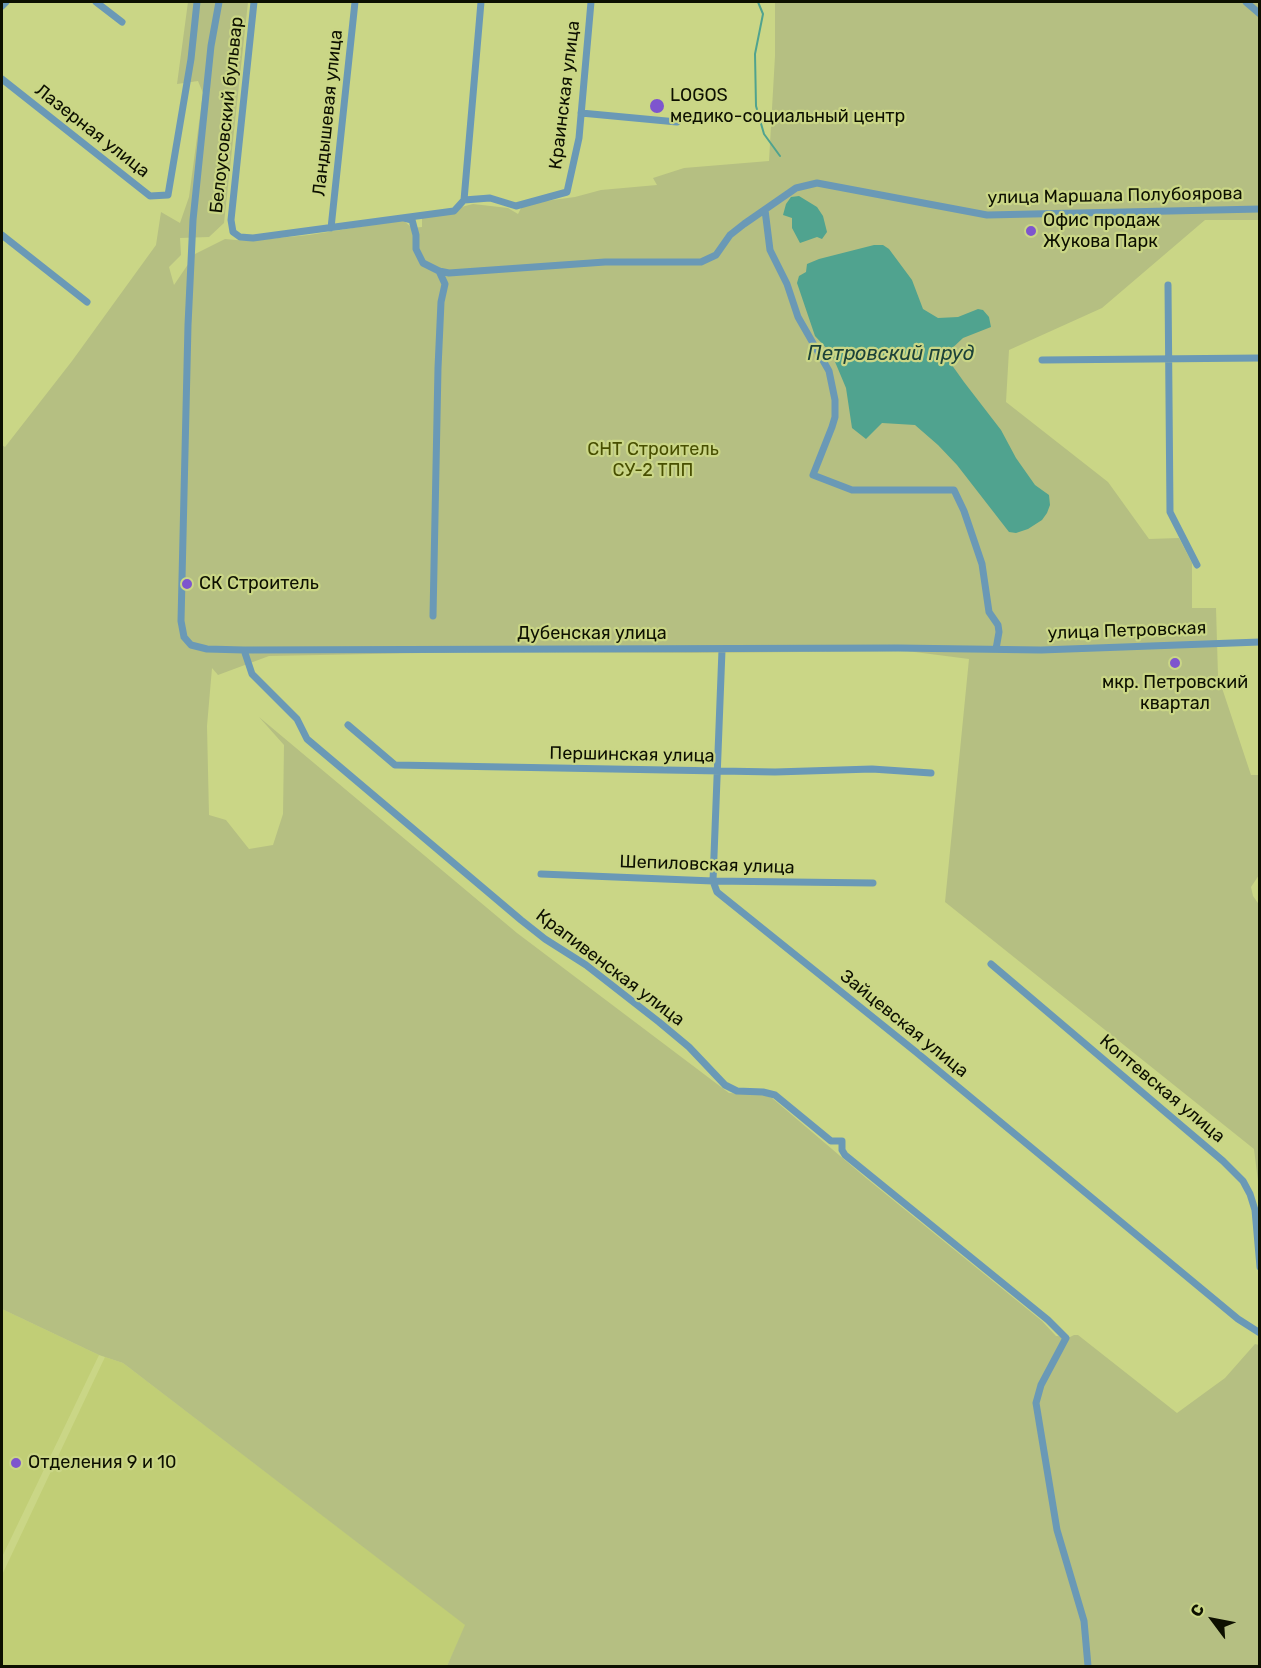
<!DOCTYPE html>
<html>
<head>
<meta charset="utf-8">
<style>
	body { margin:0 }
	#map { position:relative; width:1261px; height:1668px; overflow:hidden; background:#cad686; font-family:Rubik,sans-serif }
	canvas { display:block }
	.frame { position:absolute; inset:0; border:3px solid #0d1000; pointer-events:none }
	.north { position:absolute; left:1183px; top:1590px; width:60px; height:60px; -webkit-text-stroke:4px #cad686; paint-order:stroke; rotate:302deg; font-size:16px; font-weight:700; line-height:24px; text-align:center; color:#0d1000 }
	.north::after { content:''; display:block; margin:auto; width:21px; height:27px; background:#0d1000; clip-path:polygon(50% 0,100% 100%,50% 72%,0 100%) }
</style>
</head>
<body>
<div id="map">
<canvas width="1261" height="1668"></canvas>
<div class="frame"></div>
<div class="north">С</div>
</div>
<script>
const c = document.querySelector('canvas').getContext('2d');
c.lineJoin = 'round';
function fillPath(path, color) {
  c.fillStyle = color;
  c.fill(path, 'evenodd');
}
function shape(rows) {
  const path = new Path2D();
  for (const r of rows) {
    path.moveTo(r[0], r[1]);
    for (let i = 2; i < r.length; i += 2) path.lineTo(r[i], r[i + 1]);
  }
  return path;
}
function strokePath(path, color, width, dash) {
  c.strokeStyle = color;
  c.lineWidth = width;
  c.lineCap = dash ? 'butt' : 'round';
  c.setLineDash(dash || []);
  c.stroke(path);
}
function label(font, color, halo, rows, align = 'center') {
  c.font = font + ' Rubik,sans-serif';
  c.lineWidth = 4.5;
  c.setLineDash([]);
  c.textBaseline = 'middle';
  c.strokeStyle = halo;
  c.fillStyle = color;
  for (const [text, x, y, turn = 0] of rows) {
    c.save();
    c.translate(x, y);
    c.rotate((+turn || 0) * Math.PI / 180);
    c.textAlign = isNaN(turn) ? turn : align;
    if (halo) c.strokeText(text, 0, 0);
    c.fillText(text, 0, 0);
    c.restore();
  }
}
fillPath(shape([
	[2,1309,99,1355,2,1557],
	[105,1357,123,1363,466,1625,447,1666,2,1666,2,1575]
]), '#c1ce76');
fillPath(shape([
	[188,2,248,2,224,223,209,237,180,238,181,255,169,267,174,285,195,254,225,239,247,241,309,235,403,220,412,228,422,227,422,217,473,204,508,208,518,214,523,204,575,197,601,190,657,185,653,178,684,168,769,161,775,56,775,2,1259,2,1259,220,1205,220,1102,308,1009,350,1006,402,1108,482,1149,539,1179,538,1192,563,1192,608,1216,608,1218,676,1251,775,1259,775,1259,875,1251,887,1253,896,1260,906,1259,1189,1254,1149,945,902,969,659,907,651,692,653,473,652,269,656,218,675,212,668,207,726,209,815,226,820,249,849,273,845,283,814,284,745,259,717,517,933,729,1093,764,1095,772,1098,866,1178,1042,1321,1056,1336,1070,1337,1074,1335,1078,1335,1177,1413,1225,1378,1255,1344,1259,1345,1259,1666,447,1666,465,1625,123,1363,99,1355,2,1309,2,445,5,447,72,361,156,245,161,212,180,223,189,197,203,93,198,81,177,84]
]), '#b5bf82');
fillPath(shape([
	[799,196,817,207,823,216,827,232,822,239,817,237,800,243,792,228,792,218,783,215,786,204,791,197],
	[874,245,883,245,889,249,912,280,923,309,938,318,958,317,978,309,983,310,989,317,991,327,963,338,947,353,949,361,964,382,1001,430,1016,458,1035,485,1049,495,1050,505,1047,513,1042,520,1028,529,1016,533,1009,532,957,465,938,445,915,425,882,423,866,439,852,428,846,388,833,357,836,354,834,349,829,351,815,336,797,283,799,276,806,272,807,264,819,259]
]), '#50a38f');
strokePath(shape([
	[758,2,763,14,755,54,756,106,764,134,780,156]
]), '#50a38f', 2);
strokePath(shape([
	[96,2,122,22],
	[219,2,211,46,193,220,188,325,181,621,184,637,191,645,207,649,244,650,898,648,1041,650,1260,642],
	[254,2,231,220,233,232,240,237,253,238,454,211,464,200,490,198,516,206,567,192,579,138,591,2],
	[1246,2,1260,14],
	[2,6,6,2],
	[2,79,150,196,168,195,191,59,197,2],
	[581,113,677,122],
	[464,200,481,2],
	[765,210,770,250,787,284,798,317,829,371,835,400,835,417,832,427,813,475,852,490,954,490,964,511,982,564,989,612,998,625,999,632,996,649],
	[404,218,412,220,416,235,416,249,423,263,439,271,449,273,605,262,701,262,716,255,730,235,744,224,796,188,817,183,987,215,1260,209],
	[331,228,355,2],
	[2,235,87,302],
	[1168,285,1170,512,1197,565],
	[1042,360,1260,358],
	[433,616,438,368,441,302,445,284,439,271],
	[244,650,252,674,297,719,307,739,521,920,545,939,586,965,659,1022,689,1047,725,1085,737,1091,763,1092,775,1095,831,1141,842,1141,842,1150,845,1155,1048,1320,1066,1338,1041,1385,1036,1403,1057,1530,1084,1621,1088,1666],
	[722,650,713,881,717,892,916,1052,1238,1319,1260,1333],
	[348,725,395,765,775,772,872,769,931,773],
	[541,874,713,881,873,883],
	[991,964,1223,1161,1243,1181,1250,1194,1255,1210,1260,1267]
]), '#6a99b6', 7);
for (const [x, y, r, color] of [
	[657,106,8,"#7e55ce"],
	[1031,231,6,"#7e55ce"],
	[187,584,6,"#7e55ce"],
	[1175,663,6,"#7e55ce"],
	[16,1463,6,"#7e55ce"]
]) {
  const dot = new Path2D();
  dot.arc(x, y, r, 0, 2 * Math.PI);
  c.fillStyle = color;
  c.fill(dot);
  strokePath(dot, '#cad686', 2);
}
label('18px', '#0d1000', '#cad686', [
	["Краинская улица",565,95,-83],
	["Ландышевая улица",328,113,-84],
	["Белоусовский бульвар",227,115,-84],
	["Лазерная улица",92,131,38],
	["улица Маршала Полубоярова",1115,196,-1],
	["улица Петровская",1127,631,-2],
	["Дубенская улица",592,634],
	["Першинская улица",632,755,1],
	["Шепиловская улица",707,865,2],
	["Крапивенская улица",610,968,37],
	["Зайцевская улица",904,1024,39],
	["Коптевская улица",1162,1089,40]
]);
label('18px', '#0d1000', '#cad686', [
	["LOGOS",670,96],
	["медико-социальный центр",670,117],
	["Офис продаж",1043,221],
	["Жукова Парк",1043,242],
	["СК Строитель",199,584],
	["мкр. Петровский",1175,683,"center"],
	["квартал",1175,704,"center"],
	["Отделения 9 и 10",28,1463]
], 'left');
label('18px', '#484f00', '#cad686', [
	["СНТ Строитель",653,450],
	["СУ-2 ТПП",653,471]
]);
label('italic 20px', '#1c4239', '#cad686', [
	["Петровский пруд",891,354]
]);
</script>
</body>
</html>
